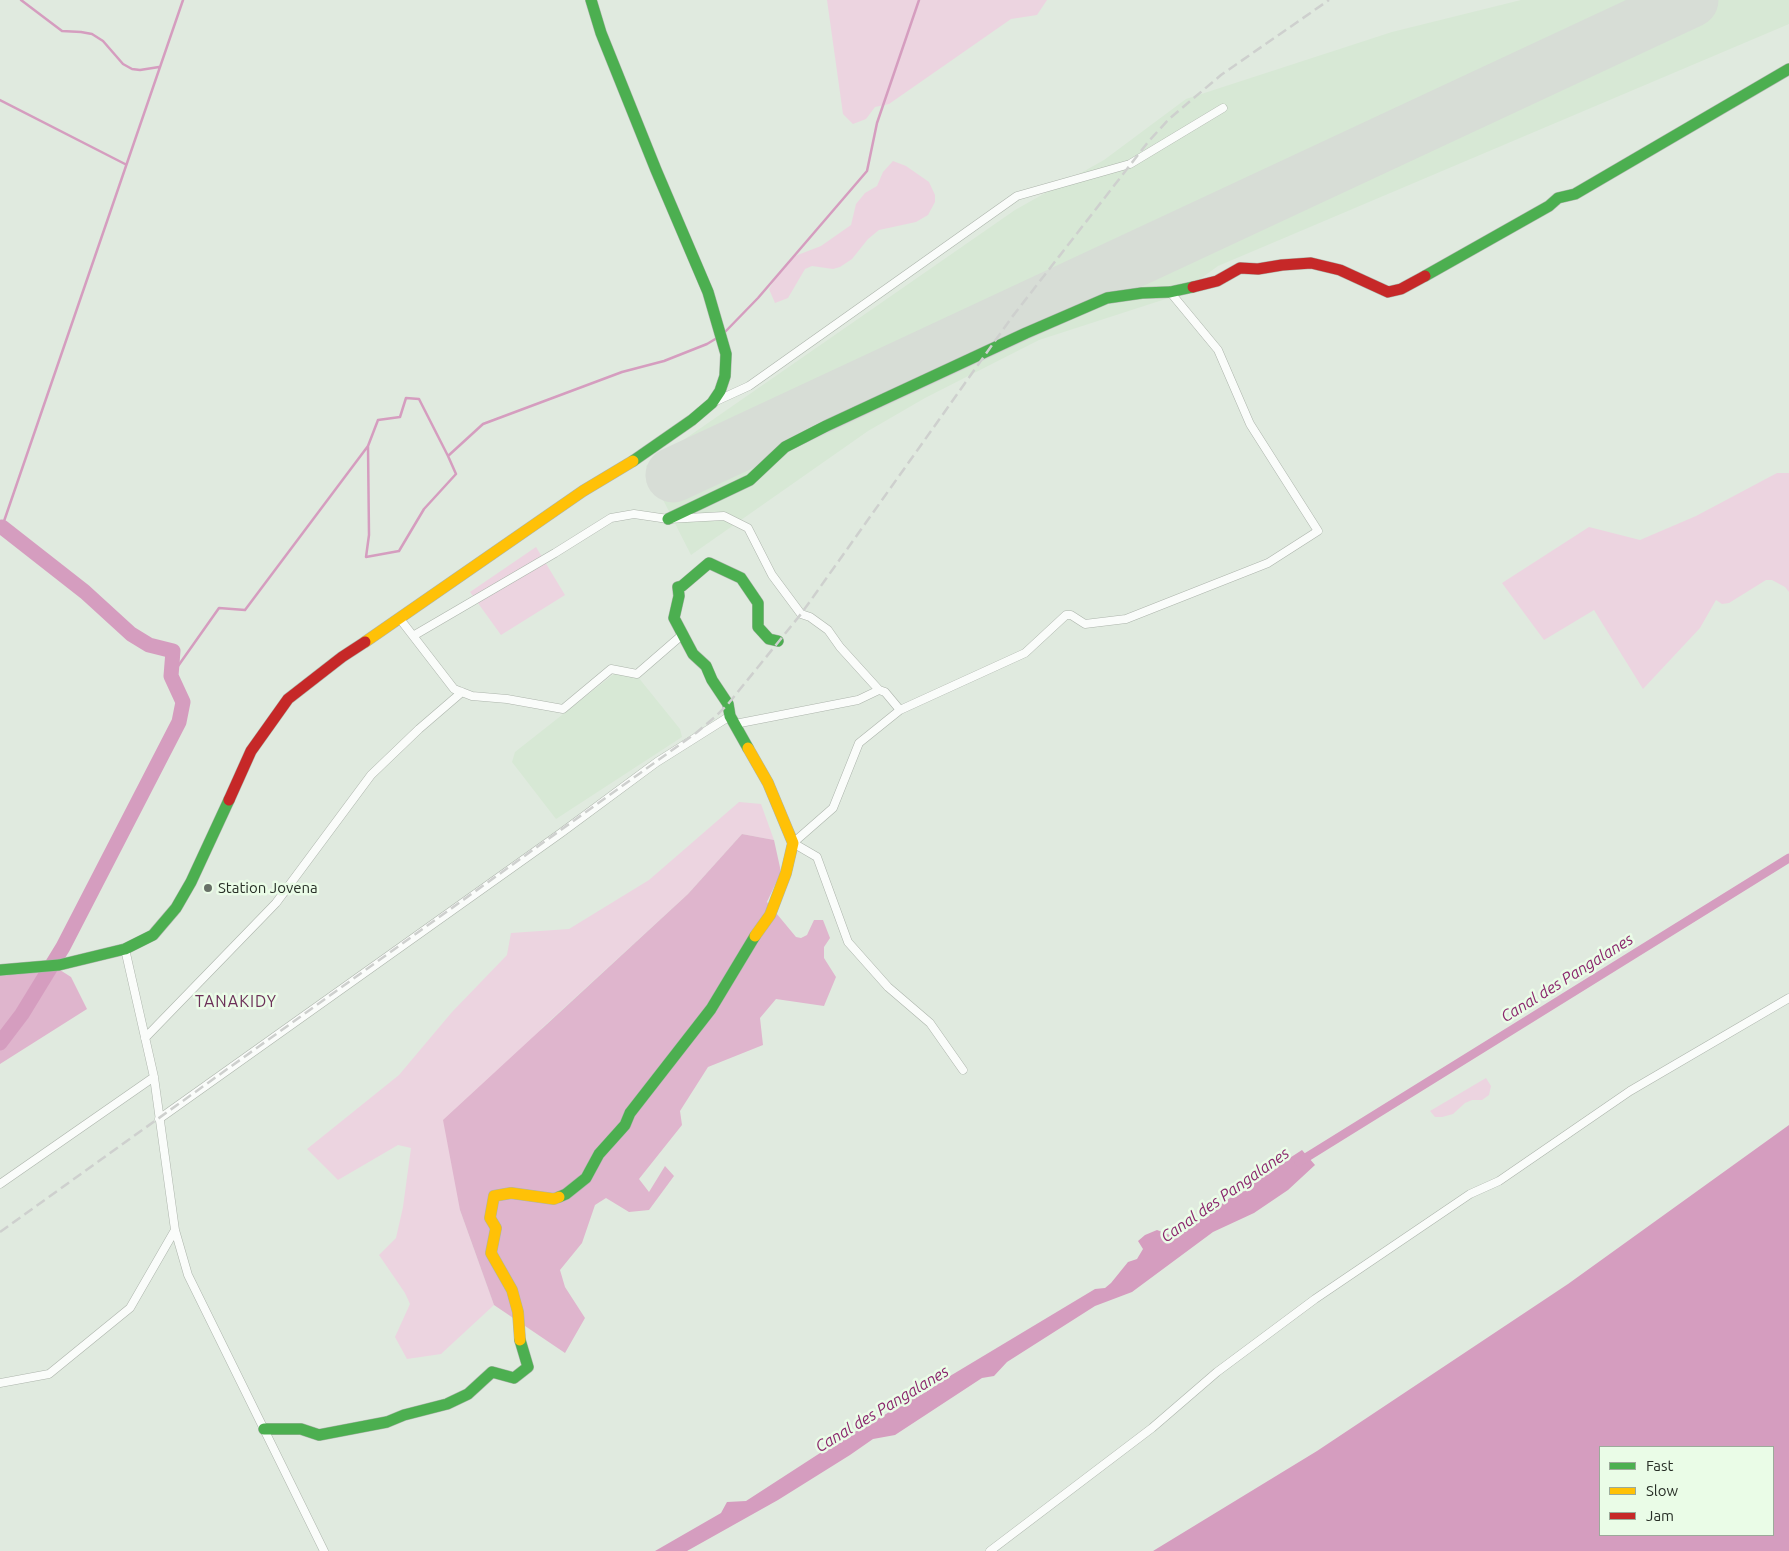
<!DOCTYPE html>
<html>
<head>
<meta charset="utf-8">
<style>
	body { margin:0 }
	#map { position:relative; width:1789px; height:1551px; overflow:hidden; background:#e0eadf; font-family:Ubuntu,sans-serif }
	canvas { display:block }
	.legend { position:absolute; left:1599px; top:1446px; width:175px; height:90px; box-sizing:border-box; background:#eafce7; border:1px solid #9caa9a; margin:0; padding:6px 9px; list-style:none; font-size:15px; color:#282f27 }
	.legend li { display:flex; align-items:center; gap:10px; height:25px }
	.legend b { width:25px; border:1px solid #9caa9a }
</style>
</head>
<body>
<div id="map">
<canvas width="1789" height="1551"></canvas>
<ul class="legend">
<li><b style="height:6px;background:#4caf50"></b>Fast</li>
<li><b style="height:6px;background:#ffc107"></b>Slow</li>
<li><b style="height:6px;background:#c62828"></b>Jam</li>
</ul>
</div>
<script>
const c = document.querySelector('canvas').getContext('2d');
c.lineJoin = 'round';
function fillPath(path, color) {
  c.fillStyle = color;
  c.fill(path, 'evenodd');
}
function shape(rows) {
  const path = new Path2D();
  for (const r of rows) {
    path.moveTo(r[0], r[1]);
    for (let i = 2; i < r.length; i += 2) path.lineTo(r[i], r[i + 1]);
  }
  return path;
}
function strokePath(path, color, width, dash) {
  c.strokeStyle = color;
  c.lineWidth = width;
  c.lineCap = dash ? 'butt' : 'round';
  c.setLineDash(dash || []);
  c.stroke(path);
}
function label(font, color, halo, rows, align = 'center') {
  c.font = font + ' Ubuntu,sans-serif';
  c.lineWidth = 5;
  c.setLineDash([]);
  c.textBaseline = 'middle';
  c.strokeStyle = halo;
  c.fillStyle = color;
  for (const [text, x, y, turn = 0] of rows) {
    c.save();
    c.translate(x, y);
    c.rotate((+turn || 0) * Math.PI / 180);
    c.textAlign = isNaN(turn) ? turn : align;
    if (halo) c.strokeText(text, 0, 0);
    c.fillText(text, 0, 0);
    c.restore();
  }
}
fillPath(shape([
	[1521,0,1789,0,1789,24,1218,266,1178,295,1039,340,925,398,868,431,691,555,646,466,1015,210,1104,160,1186,99,1392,32],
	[619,665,638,677,680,729,682,737,556,819,512,762,515,752,614,674]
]), '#d7e8d5');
fillPath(shape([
	[827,0,1047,0,1037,15,1011,19,889,104,875,107,866,119,853,124,843,114],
	[893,161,906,166,929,182,935,195,935,202,928,215,916,222,879,230,868,239,852,259,840,267,833,269,812,266,805,269,788,298,775,303,769,289,780,271,795,256,821,246,851,225,856,204,865,193,877,186,883,172],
	[1777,473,1789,473,1789,592,1785,587,1772,580,1766,580,1729,603,1722,604,1716,600,1700,628,1643,689,1594,610,1544,640,1502,583,1589,527,1640,540,1696,516],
	[536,547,565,595,501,635,470,592],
	[739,802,761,804,774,840,742,834,688,894,542,1028,460,1210,494,1305,441,1354,407,1359,395,1337,410,1304,405,1293,379,1255,396,1238,403,1207,411,1148,398,1145,338,1180,307,1149,399,1075,452,1012,507,955,511,933,569,929,649,880],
	[1486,1078,1491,1086,1489,1095,1482,1100,1472,1100,1465,1103,1453,1114,1442,1117,1435,1117,1430,1111]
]), '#ecd4e0');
fillPath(shape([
	[742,834,774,840,781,872,767,902,796,937,801,938,807,935,814,920,823,920,830,938,824,947,824,958,836,977,824,1006,776,999,760,1018,763,1045,708,1067,680,1111,682,1125,639,1179,649,1192,665,1166,674,1176,649,1210,629,1212,606,1198,595,1205,582,1243,560,1270,565,1287,585,1318,565,1353,494,1305,460,1210,443,1120,688,894],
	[60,970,71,977,87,1009,0,1064,0,976]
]), '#dfb5cd');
fillPath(shape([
	[1789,1125,1789,1551,1153,1551,1317,1451,1568,1284],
	[1773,1447,1773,1535,1600,1535,1600,1447],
	[1302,1150,1315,1165,1288,1190,1254,1213,1213,1232,1132,1292,1095,1306,1007,1362,994,1376,982,1378,895,1435,873,1439,850,1455,778,1500,687,1551,655,1551,721,1513,727,1502,746,1501,834,1444,886,1414,907,1399,921,1395,950,1376,1095,1289,1105,1288,1111,1283,1128,1262,1137,1259,1143,1249,1138,1241,1145,1235,1157,1230,1175,1237,1251,1183]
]), '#d59dbf');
strokePath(shape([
	[21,0,62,31,81,32,92,34,103,41,123,64,132,69,140,70,159,67],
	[0,100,125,164],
	[724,333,758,298,867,171,877,123,919,0],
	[368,446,369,535,366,557,399,551,424,509,456,474,448,456],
	[0,526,2,527,183,0],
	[171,676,219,608,245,610,368,446,378,420,400,417,406,398,419,399,448,456,483,424,622,372,664,361,707,344,717,338]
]), '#d59dbf', 2.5);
strokePath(shape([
	[1299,1162,1789,858]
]), '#d59dbf', 9);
strokePath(shape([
	[0,1043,22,1014,63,947,179,722,183,702,171,676,173,651,149,645,131,634,85,592,2,527]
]), '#d59dbf', 15);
strokePath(shape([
	[673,475,1691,0]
]), '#d7ddd6', 55);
const street = shape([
	[714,402,749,386,1017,196,1130,164,1223,108],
	[400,619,454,689,472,696,507,699,563,709,611,669,637,674,682,635],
	[413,636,555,553,611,518,634,514,668,519,724,516,748,528,772,575,801,614,810,617,828,630,840,647,879,690,885,692,900,710],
	[735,724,858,700,879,690],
	[125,949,154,1077,175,1230,188,1275,324,1551],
	[145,1038,276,903,371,775,419,729,462,692],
	[963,1070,930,1023,888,987,848,942,817,857,793,843,833,808,859,743,900,710,1025,653,1066,615,1071,615,1085,624,1126,619,1268,563,1318,531,1250,424,1218,350,1170,292],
	[159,1119,561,833,657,762,730,716],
	[0,1184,154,1077],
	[0,1383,49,1374,130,1308,175,1230],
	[990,1551,1152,1428,1217,1372,1315,1299,1470,1194,1499,1181,1630,1091,1789,998]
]);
const fast = shape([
	[591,0,601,33,656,170,708,292,726,354,725,376,720,391,712,403,692,420,633,461],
	[1425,276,1549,206,1558,198,1575,194,1789,69],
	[668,519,750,480,785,447,826,426,1026,333,1107,298,1142,293,1170,292,1193,287],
	[748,748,730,716,728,704,712,680,706,666,693,654,674,618,679,596,678,587,682,586,709,563,741,578,758,603,758,627,769,639,778,641],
	[0,970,59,965,125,949,153,935,176,908,191,882,229,800],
	[559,1197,566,1194,586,1178,599,1154,625,1125,630,1113,711,1009,755,936],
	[264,1429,301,1429,319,1435,387,1422,404,1415,447,1404,468,1394,492,1372,514,1378,528,1367,520,1340]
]);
const slow = shape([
	[365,642,583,491,633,461],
	[748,748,768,783,793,843,786,873,770,915,755,936],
	[520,1340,518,1312,512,1290,491,1253,496,1228,490,1218,494,1196,511,1193,554,1199,559,1197]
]);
const jam = shape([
	[1193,287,1217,281,1240,268,1258,269,1282,265,1311,263,1340,270,1388,292,1401,289,1425,276],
	[229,800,251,751,288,699,342,657,365,642]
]);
strokePath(street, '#acb4ab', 9);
strokePath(fast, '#acb4ab', 12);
strokePath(slow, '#acb4ab', 12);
strokePath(jam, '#acb4ab', 12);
strokePath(street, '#fafcfa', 8);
strokePath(fast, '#4caf50', 11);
strokePath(slow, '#ffc107', 11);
strokePath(jam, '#c62828', 11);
strokePath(shape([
	[0,1232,696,733,716,716,728,704,801,614,1012,317,1148,142,1169,119,1221,75,1329,0]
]), '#ced0ce', 2.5, [10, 5]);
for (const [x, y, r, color] of [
	[208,888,5,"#687067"]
]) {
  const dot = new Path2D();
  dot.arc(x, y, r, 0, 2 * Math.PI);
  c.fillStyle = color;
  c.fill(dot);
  strokePath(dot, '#eafce7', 2);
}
label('15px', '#282f27', '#eafce7', [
	["Station Jovena",218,888]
], 'left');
label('italic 16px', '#8b276d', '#eafce7', [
	["Canal des Pangalanes",1567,978,-32],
	["Canal des Pangalanes",1225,1195,-35],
	["Canal des Pangalanes",882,1409,-31]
]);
c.letterSpacing = '1px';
label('16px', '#6c3058', '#eafce7', [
	["TANAKIDY",236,1002]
]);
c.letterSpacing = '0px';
</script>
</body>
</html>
